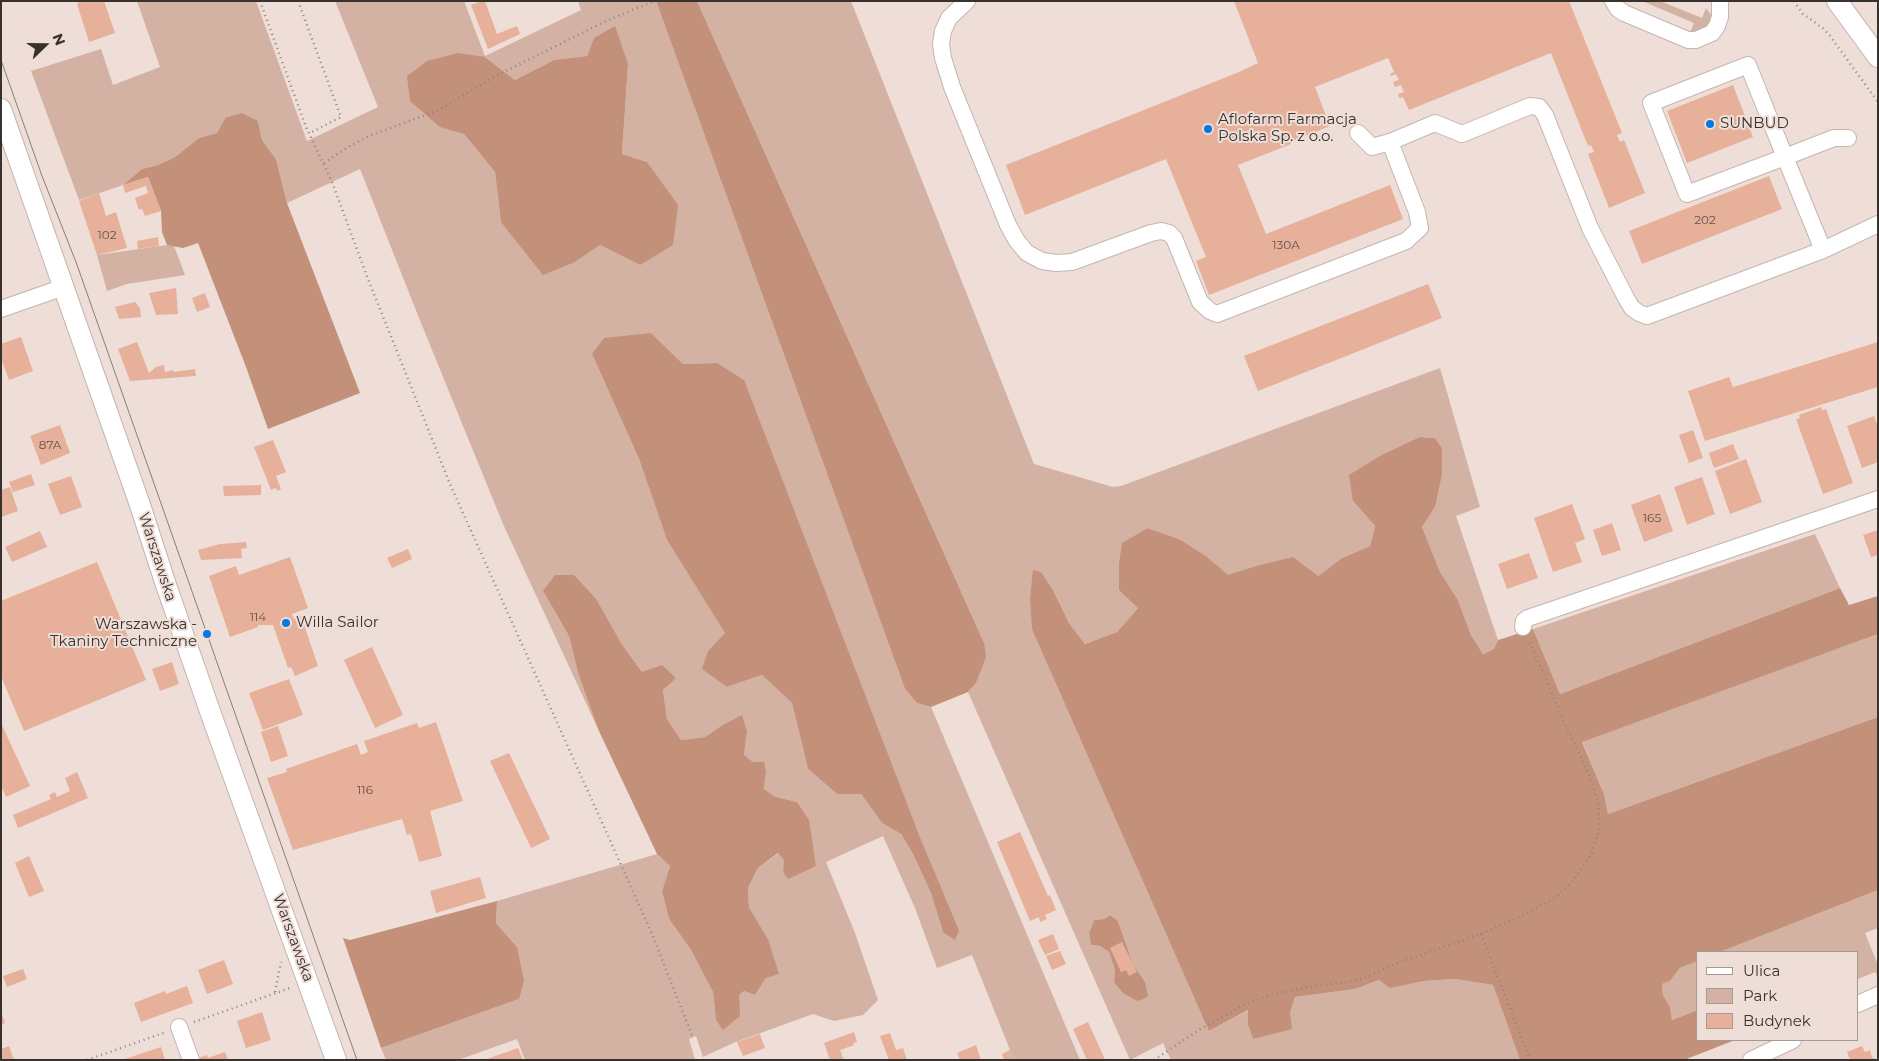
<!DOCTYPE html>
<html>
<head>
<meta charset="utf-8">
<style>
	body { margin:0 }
	#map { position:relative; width:1879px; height:1061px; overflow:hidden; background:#eeded7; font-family:Montserrat,sans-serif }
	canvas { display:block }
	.frame { position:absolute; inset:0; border:2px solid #38322f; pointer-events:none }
	.legend { position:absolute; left:1696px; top:951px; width:162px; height:90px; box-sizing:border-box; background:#eeded7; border:1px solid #a59994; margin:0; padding:6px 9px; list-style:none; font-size:15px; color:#38322f }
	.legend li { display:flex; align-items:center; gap:10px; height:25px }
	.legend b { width:25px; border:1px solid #a59994 }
	.north { position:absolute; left:20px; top:20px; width:50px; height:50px; -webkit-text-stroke:4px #eeded7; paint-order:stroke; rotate:68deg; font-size:14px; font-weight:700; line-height:20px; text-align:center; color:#38322f }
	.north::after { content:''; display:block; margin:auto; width:18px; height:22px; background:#38322f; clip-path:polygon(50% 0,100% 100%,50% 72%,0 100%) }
</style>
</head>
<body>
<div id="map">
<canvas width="1879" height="1061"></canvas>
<div class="frame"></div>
<ul class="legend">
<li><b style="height:6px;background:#fff"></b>Ulica</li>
<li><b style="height:14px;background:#d3b2a4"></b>Park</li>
<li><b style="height:14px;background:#e6b09a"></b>Budynek</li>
</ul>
<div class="north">N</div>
</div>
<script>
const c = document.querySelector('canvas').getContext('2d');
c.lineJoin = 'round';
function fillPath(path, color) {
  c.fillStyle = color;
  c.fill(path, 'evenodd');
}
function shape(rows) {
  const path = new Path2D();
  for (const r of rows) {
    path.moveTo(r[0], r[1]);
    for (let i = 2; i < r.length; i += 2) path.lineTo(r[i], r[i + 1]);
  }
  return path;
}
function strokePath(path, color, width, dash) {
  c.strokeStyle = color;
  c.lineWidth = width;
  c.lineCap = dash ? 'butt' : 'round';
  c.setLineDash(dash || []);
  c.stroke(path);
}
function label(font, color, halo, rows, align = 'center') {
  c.font = font + ' Montserrat,sans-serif';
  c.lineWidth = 4;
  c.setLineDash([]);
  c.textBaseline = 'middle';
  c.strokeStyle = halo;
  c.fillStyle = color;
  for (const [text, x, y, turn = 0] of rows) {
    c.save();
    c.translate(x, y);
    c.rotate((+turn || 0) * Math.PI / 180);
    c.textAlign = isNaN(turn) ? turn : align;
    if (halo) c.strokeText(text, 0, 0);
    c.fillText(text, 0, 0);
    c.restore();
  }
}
fillPath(shape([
	[137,1,256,1,307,141,378,107,335,1,464,1,485,56,581,10,578,1,656,1,905,689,917,703,931,707,1080,1060,1014,1060,972,955,937,968,915,908,883,836,826,862,855,933,878,1000,863,1015,834,1021,813,1014,733,1043,703,1057,696,1036,689,1039,695,1060,525,1060,517,1039,458,1060,386,1060,381,1048,519,999,517,947,496,923,497,901,657,854,670,866,662,891,669,919,691,950,713,992,716,1020,738,995,744,991,755,995,766,978,768,939,749,907,748,888,758,868,779,853,785,860,783,872,816,866,814,855,797,802,776,797,764,789,766,772,744,755,747,732,721,726,705,737,681,740,667,719,663,690,676,677,642,672,621,643,543,591,569,636,578,673,598,729,503,524,419,318,360,169,287,203,276,159,262,140,258,121,225,118,217,133,199,138,175,157,158,165,142,169,123,185,79,200,31,71,101,49,113,85,160,67],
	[594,38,628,64,622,154,647,162,640,265,600,245,575,262,501,222,495,172,464,134,485,57,515,80,554,60,587,56],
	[651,333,683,364,717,363,959,930,943,932,931,893,913,854,901,834,882,823,861,794,837,794,808,769,792,703,762,675,727,687,708,651,726,634,667,540,639,459,592,354],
	[697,1,851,1,1034,464,1113,487,1121,486,1440,368,1480,507,1456,516,1498,640,1494,649,1483,654,1471,635,1458,600,1440,572,1422,527,1435,507,1442,448,1435,438,1420,437,1353,501,1375,526,1370,546,1342,558,1318,576,1256,566,1228,576,1206,556,1181,540,1148,528,1138,608,1117,632,1085,644,1069,623,1053,590,1041,573,1209,1031,1249,1010,1248,1025,1253,1039,1268,1034,1290,1013,1295,997,1355,989,1379,980,1423,981,1455,979,1493,985,1520,1060,1171,1060,1163,1043,1130,1060,968,692,976,683,984,643],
	[1110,915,1118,921,1133,964,1145,982,1114,982,1115,970,1109,952,1100,946,1091,945,1089,933,1094,920,1104,919],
	[1642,1,1660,1,1702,18,1706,8,1712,16,1708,28,1690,33,1694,23],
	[167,245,174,246,185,275,127,284,107,291,97,255],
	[1815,534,1840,588,1560,694,1533,629],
	[1878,634,1878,717,1608,814,1604,794,1582,741],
	[1878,890,1878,928,1865,933,1878,965,1878,977,1875,972,1858,979,1858,952,1720,952],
	[1698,961,1698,1010,1672,1020,1670,1007,1663,995,1662,984,1670,981,1680,968]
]), '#d3b2a4');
fillPath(shape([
	[656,1,697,1,984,643,986,657,976,683,968,692,931,707,917,703,905,689],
	[615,26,628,64,622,154,647,162,678,205,673,245,640,265,600,245,575,262,543,275,501,222,495,172,464,134,440,127,410,101,407,76,427,61,458,53,485,57,515,80,554,60,587,56,594,38],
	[242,113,258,121,262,140,276,159,287,203,360,393,268,429,246,367,198,243,183,248,167,245,162,232,161,211,148,177,123,185,142,169,158,165,175,157,199,138,217,133,225,118],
	[651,333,683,364,717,363,744,380,919,835,959,930,955,940,943,932,931,893,913,854,901,834,882,823,861,794,837,794,808,769,792,703,762,675,727,687,702,669,708,651,725,633,667,540,639,459,592,354,604,338],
	[1420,437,1435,438,1442,448,1442,474,1435,507,1422,527,1440,572,1458,600,1471,635,1483,654,1494,649,1498,640,1533,629,1560,694,1840,588,1849,605,1878,596,1878,634,1582,742,1604,794,1608,814,1878,717,1878,890,1720,952,1698,952,1698,961,1680,968,1670,981,1662,984,1663,995,1670,1007,1672,1020,1698,1010,1698,1040,1735,1040,1684,1060,1520,1060,1493,985,1455,979,1423,981,1390,988,1379,980,1355,989,1295,997,1290,1013,1292,1029,1253,1039,1248,1025,1248,1010,1209,1031,1032,629,1030,599,1033,570,1041,572,1053,590,1069,623,1085,644,1117,632,1138,608,1119,590,1119,564,1122,543,1148,528,1181,540,1206,556,1228,575,1256,566,1293,557,1318,576,1342,558,1370,546,1375,526,1353,501,1349,475,1380,456],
	[555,575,574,575,596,599,621,643,642,672,662,665,676,678,663,690,667,719,681,740,705,737,721,726,742,715,747,732,744,755,753,762,764,762,766,772,764,789,776,797,797,802,809,820,816,866,788,879,783,872,784,860,778,853,758,868,748,888,749,907,768,939,779,974,766,978,755,995,744,991,739,995,740,1016,723,1030,716,1020,713,992,691,950,669,919,662,891,670,866,657,854,598,729,578,673,569,636,543,591],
	[497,901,496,923,517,947,524,981,519,999,381,1048,343,938,350,940],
	[1110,915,1118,921,1133,964,1145,982,1148,996,1143,999,1137,1001,1123,993,1114,982,1115,970,1109,952,1100,946,1091,945,1089,933,1094,920,1104,919]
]), '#c3907a');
fillPath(shape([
	[79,1,104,1,115,33,89,42,77,4],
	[482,1,485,1,497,34,517,26,520,34,488,49,471,5],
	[1234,1,1569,1,1622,133,1617,135,1620,142,1624,140,1645,193,1609,208,1588,154,1594,152,1591,145,1588,146,1551,53,1409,110,1403,97,1399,98,1398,94,1404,92,1401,85,1395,87,1393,82,1399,80,1396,74,1391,76,1390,74,1394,72,1388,58,1315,87,1330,126,1290,142,1291,144,1238,165,1266,234,1390,185,1403,219,1209,295,1196,261,1206,257,1166,159,1025,215,1006,165,1239,72,1258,63],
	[1733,85,1753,137,1687,163,1667,111],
	[1769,176,1782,209,1642,264,1629,231],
	[148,177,161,211,145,216,142,209,139,210,135,198,148,193,146,186,125,193,123,185],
	[99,193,106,216,116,212,127,248,97,255,79,201],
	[158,237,159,246,138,249,137,241],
	[1428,284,1442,318,1258,391,1244,356],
	[176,288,178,314,156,315,149,293],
	[205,293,210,307,197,312,192,298],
	[135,302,140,308,141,317,119,319,115,307],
	[21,337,33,371,9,380,1,358,1,344],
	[137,342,149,373,156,367,164,365,165,372,173,370,173,372,195,369,196,376,130,381,118,349],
	[1878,342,1878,387,1705,441,1688,391,1729,377,1733,387],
	[1821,407,1822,410,1826,409,1853,483,1823,494,1796,419,1800,418,1799,415],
	[1874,416,1878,426,1878,462,1862,468,1847,426],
	[60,425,70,453,41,465,30,436],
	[1693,430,1703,458,1689,463,1679,435],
	[273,440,286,472,276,476,281,489,277,491,276,488,271,490,254,447],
	[1733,444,1739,459,1714,468,1709,453],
	[1746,459,1762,502,1730,514,1715,471],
	[31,474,35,485,13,492,9,482],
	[71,476,82,507,60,515,48,484],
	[1702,477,1715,514,1687,525,1674,487],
	[261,485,261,495,224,496,223,486],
	[10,487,18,511,1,517,1,490],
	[1660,494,1673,531,1644,542,1631,505],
	[1572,504,1585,539,1575,543,1582,562,1553,572,1534,518],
	[1612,523,1621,550,1602,556,1593,530],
	[1878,530,1878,555,1871,557,1863,535],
	[40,531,47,547,12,562,5,547],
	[246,542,247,548,241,549,242,558,201,560,198,550,220,544],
	[408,549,412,559,392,568,387,558],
	[1529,553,1538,578,1507,589,1498,564],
	[290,557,308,608,292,614,294,619,301,616,318,666,295,676,291,667,288,668,273,625,258,625,258,627,230,637,209,576,236,566,239,575],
	[97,562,146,680,24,731,1,676,1,601],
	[372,647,403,715,375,728,344,660],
	[172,662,179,684,160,691,152,669],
	[289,679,303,715,263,730,249,693],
	[436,722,463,801,430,811,442,856,419,862,411,834,407,835,402,819,293,850,267,778,287,772,286,769,357,744,361,755,368,752,364,741,417,723,419,728],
	[1,723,30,786,6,797,1,786],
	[278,726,288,756,271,762,261,732],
	[509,753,550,839,531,848,490,761],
	[77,772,88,798,18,828,13,815,51,799,49,795,55,792,57,797,70,791,65,778],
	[1020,832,1048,896,1050,895,1056,910,1045,915,1047,919,1040,922,1039,917,1030,921,997,842],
	[29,856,44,891,29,897,15,863],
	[480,877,486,898,436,913,430,891],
	[1053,934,1059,949,1045,955,1038,940],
	[1122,942,1137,972,1129,976,1126,970,1121,972,1110,948],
	[1060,951,1066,964,1052,970,1046,956],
	[224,960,233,984,207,994,198,970],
	[23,969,27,979,7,987,3,976],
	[187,986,193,1003,141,1022,134,1003,165,991,166,994],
	[1,1012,5,1023,1,1025],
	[262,1012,271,1040,246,1048,237,1021],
	[1088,1022,1103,1055,1105,1060,1087,1060,1073,1029],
	[854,1032,857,1042,853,1043,854,1045,840,1050,844,1060,830,1060,824,1043],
	[890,1033,896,1050,903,1048,907,1060,889,1060,880,1036],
	[760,1034,765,1048,743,1056,737,1042],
	[976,1045,981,1060,960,1060,957,1053],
	[9,1046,14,1060,1,1060,1,1049],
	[1862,1046,1865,1052,1870,1050,1872,1057,1877,1060,1850,1060,1847,1052],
	[161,1047,165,1060,125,1060,125,1059],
	[518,1048,523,1060,487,1060,487,1059],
	[1010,1050,1014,1060,1004,1060,1002,1054],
	[225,1052,228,1060,193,1060,207,1055,208,1058]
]), '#e6b09a');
const minor = shape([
	[967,1,949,18,943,31,941,44,943,58,952,87,1008,225,1017,241,1027,253,1042,261,1056,263,1072,262,1151,233,1161,231,1169,233,1174,238,1200,302,1210,311,1217,314,1406,241,1420,228,1417,212,1390,142],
	[1613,1,1618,9,1624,13,1688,40,1696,40,1712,33,1717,26,1720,17,1720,1],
	[1358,133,1372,147,1390,142,1435,123,1462,134,1530,106,1539,107,1545,115,1590,228,1626,298,1632,308,1639,313,1647,316,1823,250,1878,224],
	[1823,250,1785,157,1748,65,1651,103,1687,194,1785,157,1834,138,1848,138],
	[1,309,64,287],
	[1523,627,1524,621,1528,618,1878,499],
	[1858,1004,1878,995],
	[179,1027,191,1060],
	[1751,1060,1793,1040]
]);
const major = shape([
	[1837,1,1878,57],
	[1,109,140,505,166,585,212,717,336,1060]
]);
strokePath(minor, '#c4b5af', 18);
strokePath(major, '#c4b5af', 22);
strokePath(shape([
	[260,1,306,127,332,182,368,279,450,484,652,934,693,1038],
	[298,1,341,117,310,133],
	[1794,1,1803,14,1824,29,1830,36,1878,102],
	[324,163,348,147,369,136,439,110,492,78,606,21,654,1],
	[1481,934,1530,1060],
	[275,992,281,962],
	[194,1022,290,988],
	[87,1060,166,1032],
	[1154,1060,1202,1028,1246,1004,1271,995,1303,988,1346,982,1365,978,1389,966,1481,934,1524,915,1555,898,1573,881,1591,855,1600,827,1597,797,1587,770,1564,722,1529,640]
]), '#8f847f', 2.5, [1, 4]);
strokePath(minor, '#fff', 16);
strokePath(major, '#fff', 20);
strokePath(shape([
	[1,60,42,176,76,262,357,1060]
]), '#887e79', 1);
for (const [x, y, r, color] of [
	[1710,124,5,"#0877de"],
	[1208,129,5,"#0877de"],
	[286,623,5,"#0877de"],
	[207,634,5,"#0877de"]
]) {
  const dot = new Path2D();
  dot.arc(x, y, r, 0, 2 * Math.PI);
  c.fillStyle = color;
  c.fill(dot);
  strokePath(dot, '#eeded7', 2);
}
label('12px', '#64524a', null, [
	["202",1705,220],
	["102",107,235],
	["130A",1286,245],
	["87A",50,445],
	["165",1652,518],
	["114",258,617],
	["116",365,790]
]);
label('15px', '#38322f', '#eeded7', [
	["Aflofarm Farmacja",1218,120],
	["Polska Sp. z o.o.",1218,137],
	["SUNBUD",1720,124],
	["Willa Sailor",296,623],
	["Warszawska -",197,625,"right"],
	["Tkaniny Techniczne",197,642,"right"]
], 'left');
label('15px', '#38322f', '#eeded7', [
	["Warszawska",157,557,72],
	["Warszawska",293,938,70]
]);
</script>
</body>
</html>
